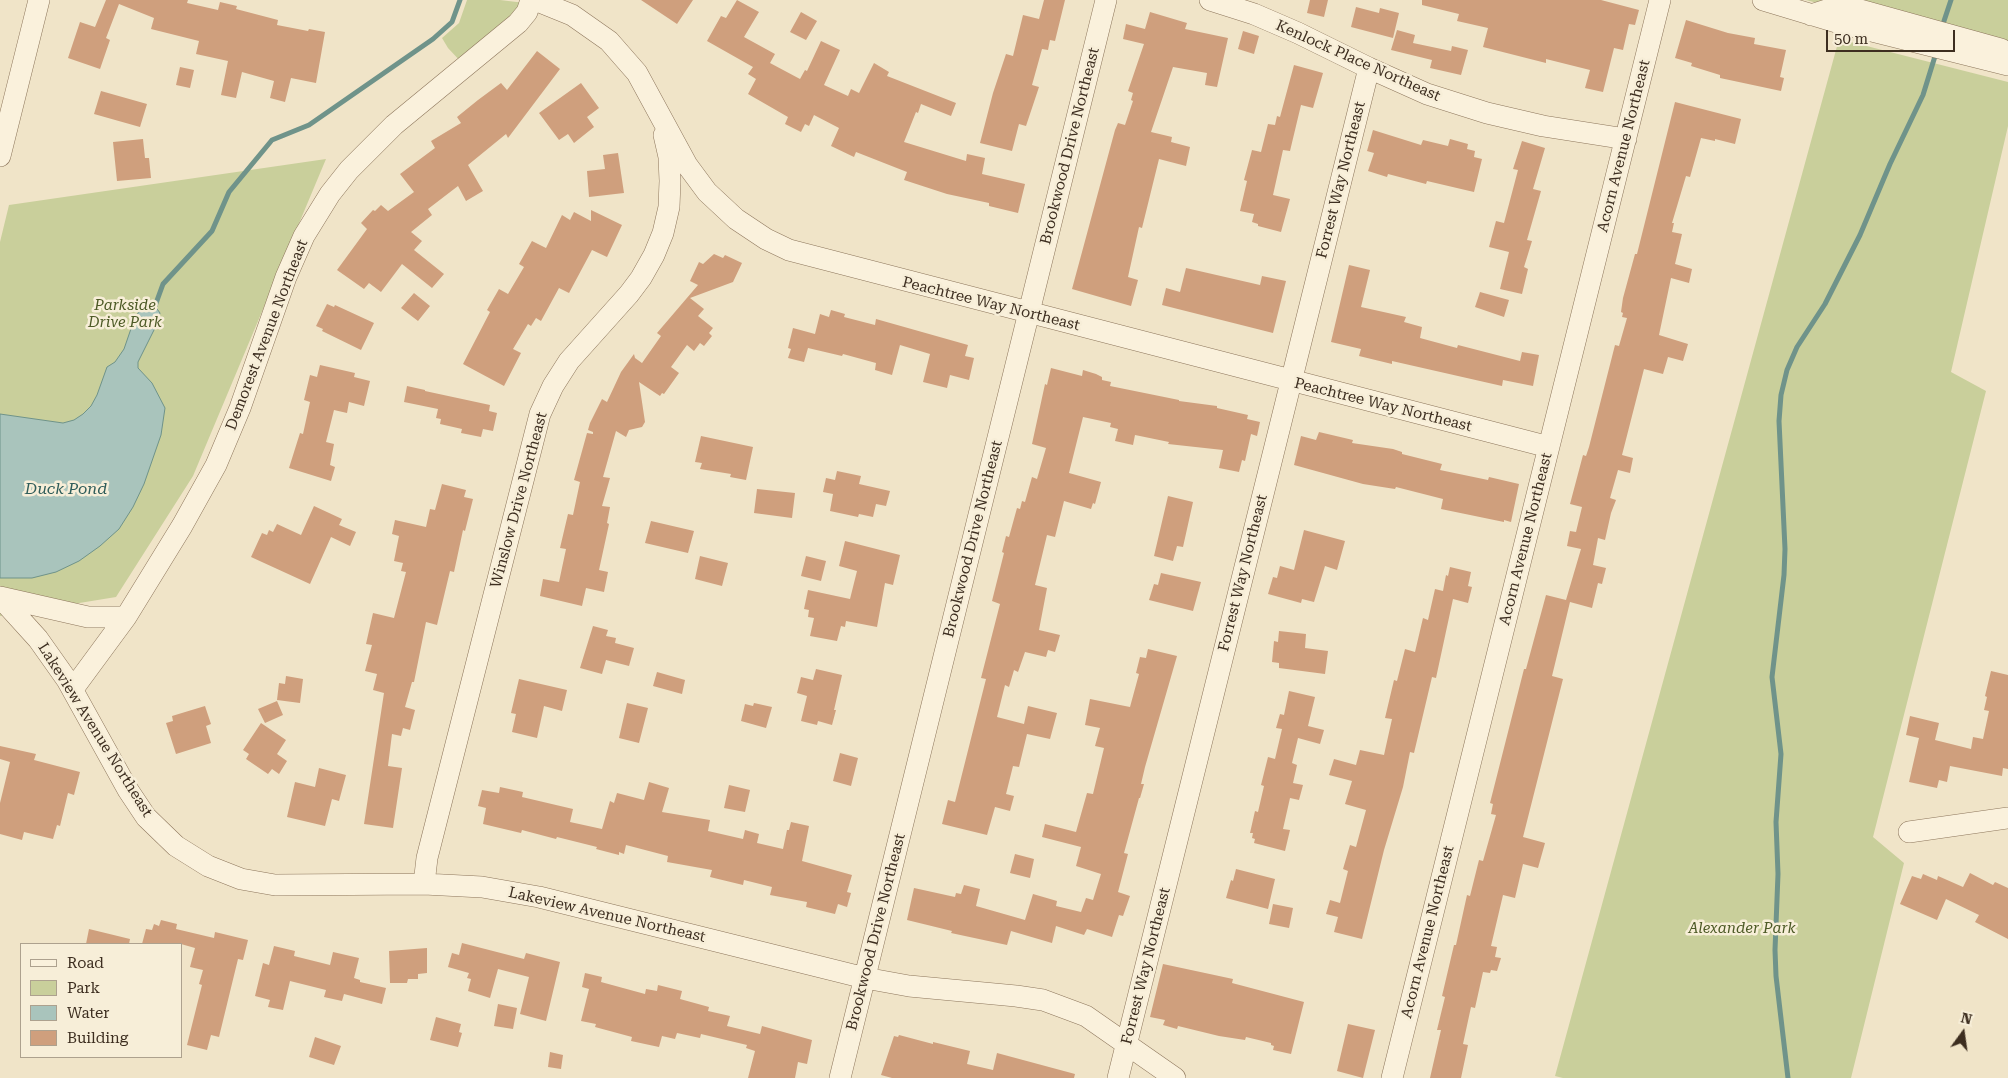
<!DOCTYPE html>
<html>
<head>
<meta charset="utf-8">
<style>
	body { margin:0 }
	#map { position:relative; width:2008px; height:1078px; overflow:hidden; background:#f0e4c8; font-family:"Roboto Serif",serif }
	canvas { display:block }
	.legend { position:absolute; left:20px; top:943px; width:162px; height:115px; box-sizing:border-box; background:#f7eed8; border:1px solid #ada18e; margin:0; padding:6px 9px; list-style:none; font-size:15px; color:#3d2e20 }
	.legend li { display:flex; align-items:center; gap:10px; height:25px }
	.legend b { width:25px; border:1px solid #ada18e }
	.north { position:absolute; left:1938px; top:1008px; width:50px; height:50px; -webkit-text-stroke:4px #f7eed8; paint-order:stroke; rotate:14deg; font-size:14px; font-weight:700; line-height:20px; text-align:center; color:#3d2e20 }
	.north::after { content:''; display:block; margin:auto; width:18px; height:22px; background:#3d2e20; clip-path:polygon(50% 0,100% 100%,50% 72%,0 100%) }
	.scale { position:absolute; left:1826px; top:30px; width:129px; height:22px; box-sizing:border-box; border:2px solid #3d2e20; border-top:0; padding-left:6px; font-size:15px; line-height:18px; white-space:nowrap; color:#3d2e20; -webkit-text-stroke:4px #f7eed8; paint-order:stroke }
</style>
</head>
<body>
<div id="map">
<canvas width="2008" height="1078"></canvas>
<ul class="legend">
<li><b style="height:6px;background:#faf1dc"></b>Road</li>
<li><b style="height:14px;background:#c9cf9b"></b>Park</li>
<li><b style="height:14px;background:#a9c4bc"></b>Water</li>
<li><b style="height:14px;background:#cf9f7d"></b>Building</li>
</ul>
<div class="north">N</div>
<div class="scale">50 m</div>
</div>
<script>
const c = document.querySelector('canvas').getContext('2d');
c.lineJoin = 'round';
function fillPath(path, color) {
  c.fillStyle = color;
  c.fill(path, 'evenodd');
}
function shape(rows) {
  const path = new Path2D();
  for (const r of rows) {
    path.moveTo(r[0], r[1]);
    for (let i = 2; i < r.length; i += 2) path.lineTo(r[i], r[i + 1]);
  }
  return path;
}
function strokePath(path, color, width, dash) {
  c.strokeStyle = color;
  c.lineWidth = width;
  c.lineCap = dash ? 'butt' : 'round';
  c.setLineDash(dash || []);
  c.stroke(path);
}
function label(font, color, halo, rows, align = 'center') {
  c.font = font + ' "Roboto Serif",serif';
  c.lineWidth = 5;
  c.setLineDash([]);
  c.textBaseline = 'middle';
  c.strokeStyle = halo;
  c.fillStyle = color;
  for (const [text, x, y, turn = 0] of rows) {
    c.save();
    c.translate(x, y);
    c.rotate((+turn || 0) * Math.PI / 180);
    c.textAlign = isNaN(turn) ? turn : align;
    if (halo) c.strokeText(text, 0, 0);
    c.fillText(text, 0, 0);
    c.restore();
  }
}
fillPath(shape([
	[467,0,500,0,525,3,462,63,448,48,442,38,459,23],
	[1806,0,2008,0,2008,54],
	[1839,39,2008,82,2008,126,1951,372,1986,391,1873,837,1904,863,1851,1078,1563,1078,1555,1076],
	[326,159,193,476,116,597,0,616,0,242,9,205]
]), '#c9cf9b');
const water = shape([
	[148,306,155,306,160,313,157,324,138,362,138,368,152,383,165,408,161,435,144,484,133,507,119,529,100,546,79,561,56,572,32,578,0,578,0,414,63,423,74,420,83,414,91,406,97,395,107,367,115,362,124,349,134,320,141,308,148,306]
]);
fillPath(water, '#a9c4bc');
strokePath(water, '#6f938a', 1);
strokePath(shape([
	[1944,21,1951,0],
	[155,306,163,284,212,231,229,192,272,140,309,125,433,39,452,22,460,0],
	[1788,1078,1776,976,1775,950,1778,874,1776,822,1781,754,1772,677,1784,575,1785,549,1779,421,1781,395,1787,370,1797,347,1825,304,1860,235,1890,164,1923,95,1936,53]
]), '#6f938a', 5);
fillPath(shape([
	[106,0,188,0,187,3,218,10,220,2,237,6,236,9,278,20,277,25,308,31,309,29,325,32,316,83,291,78,285,102,270,98,274,81,242,72,236,98,221,95,228,61,196,54,199,41,151,29,154,18,119,4,106,38,110,40,100,69,68,58,80,22,95,27],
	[641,0,693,0,677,24],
	[737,0,759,12,744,37,775,54,770,63,800,79,805,70,807,71,821,41,840,50,824,85,848,96,851,89,859,93,874,63,889,72,887,76,956,103,951,116,921,104,918,113,916,112,904,142,966,161,967,154,985,158,982,174,1025,184,1018,213,989,206,989,203,947,194,904,180,907,172,856,152,854,157,831,146,839,128,814,115,809,126,805,124,801,132,785,124,788,117,748,94,756,79,748,74,753,67,707,41,721,16,726,18],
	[1044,0,1065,0,1055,41,1050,40,1048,50,1042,49,1032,85,1039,87,1026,126,1019,124,1012,151,980,143,993,93,1006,54,1013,56,1023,15,1039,19],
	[1310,0,1328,0,1324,17,1307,13],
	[1422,0,1601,0,1639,10,1635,25,1629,24,1623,50,1614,48,1603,92,1585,88,1590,70,1546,59,1546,63,1483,47,1488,28,1457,21,1459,14,1422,5],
	[1356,7,1379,13,1380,8,1399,13,1393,38,1351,27],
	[801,12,817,21,806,40,790,32],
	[1150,12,1187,23,1185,29,1228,38,1217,87,1205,85,1207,73,1173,67,1151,132,1172,137,1171,142,1190,147,1186,166,1159,159,1142,228,1139,227,1128,277,1138,280,1131,306,1072,289,1115,130,1118,123,1125,125,1133,101,1131,100,1133,93,1128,91,1144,44,1123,39,1126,24,1145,29],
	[1686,20,1728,33,1755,38,1754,44,1786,50,1780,77,1784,78,1781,91,1720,78,1720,75,1691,66,1692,63,1675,58],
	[1397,30,1415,35,1413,43,1451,51,1452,46,1468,50,1461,75,1430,68,1432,60,1391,50],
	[1243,31,1259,36,1254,54,1238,49],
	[537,51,560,69,508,138,506,134,468,165,483,191,466,201,458,186,428,209,432,215,411,232,422,241,414,250,444,274,432,288,402,264,381,292,369,283,364,289,337,270,367,229,361,223,373,210,375,211,381,205,388,211,414,192,400,174,435,148,431,141,461,123,457,117,478,100,501,83,507,90],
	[1294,65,1323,73,1313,108,1301,105,1290,151,1283,150,1273,195,1290,199,1281,232,1258,226,1258,224,1252,222,1254,214,1240,211,1247,181,1244,180,1252,150,1261,152,1268,124,1275,125,1277,116,1280,117],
	[180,67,194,70,190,88,176,85],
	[581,83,599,108,587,117,594,127,574,143,568,134,559,140,539,113],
	[101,91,147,104,140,127,94,114],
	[1675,102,1741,119,1735,144,1715,139,1715,141,1701,138,1690,177,1686,176,1672,223,1674,223,1672,232,1682,234,1675,264,1692,269,1689,283,1671,278,1659,335,1688,344,1683,361,1668,357,1663,374,1644,369,1622,455,1633,458,1630,473,1618,470,1610,498,1616,500,1611,513,1605,540,1598,538,1593,565,1606,568,1602,584,1598,583,1592,608,1570,602,1552,676,1563,679,1523,837,1545,843,1538,868,1523,864,1515,898,1503,895,1491,946,1497,947,1495,957,1501,958,1497,971,1491,970,1490,973,1483,972,1475,1008,1471,1007,1463,1044,1468,1045,1461,1078,1430,1078,1441,1030,1437,1030,1445,997,1442,996,1454,945,1456,945,1467,895,1470,896,1479,860,1483,861,1496,815,1491,814,1493,804,1490,803,1524,669,1526,669,1546,595,1566,600,1581,549,1567,546,1570,531,1576,532,1582,507,1570,504,1583,455,1586,456,1589,447,1615,345,1619,346,1627,318,1622,317,1623,313,1621,312,1623,298,1635,254,1637,254],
	[1373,130,1421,145,1423,140,1448,146,1450,139,1468,144,1467,149,1475,151,1474,157,1482,159,1474,192,1427,181,1426,184,1388,174,1387,177,1368,171,1374,153,1367,151],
	[143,139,145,158,149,158,151,178,117,181,113,142],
	[1522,141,1545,148,1533,189,1541,191,1527,240,1532,241,1524,267,1528,269,1522,294,1500,289,1509,252,1489,247,1496,221,1504,223,1518,170,1513,169],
	[618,153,624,193,589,197,587,171,605,169,603,155],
	[591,210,622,225,607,257,592,250,569,293,559,288,541,321,536,318,531,326,528,324,513,349,521,353,504,386,463,364,490,312,487,310,499,289,508,294,524,267,519,264,532,241,546,248,562,215,570,220,574,212,591,221],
	[714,254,723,258,725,255,742,263,733,282,690,298,704,309,698,316,713,328,709,333,712,336,704,346,700,343,694,351,687,345,671,367,679,373,664,394,662,393,660,396,639,382,645,422,642,427,629,430,626,437,616,431,603,477,610,478,602,506,610,507,607,523,609,524,599,570,608,572,604,592,586,588,582,606,540,596,543,579,559,582,566,549,560,548,568,514,573,515,580,482,574,480,587,433,593,434,593,432,588,430,590,423,602,399,607,402,621,372,634,354,635,358,642,363,661,336,657,333,698,285,690,281,699,262,703,264],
	[1349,265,1370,270,1361,307,1406,317,1404,322,1422,327,1420,338,1457,348,1458,345,1520,361,1522,352,1539,355,1533,386,1503,380,1502,386,1392,361,1392,364,1359,356,1361,349,1331,342],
	[1186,268,1260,285,1262,276,1286,281,1273,333,1162,305,1166,288,1180,292],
	[1480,292,1509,300,1504,317,1475,307],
	[414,293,430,306,418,321,401,308],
	[327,304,334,307,335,305,374,323,361,350,322,331,323,329,316,326],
	[831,310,845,314,844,317,875,325,876,319,968,345,965,356,974,358,969,380,950,375,947,388,923,382,930,354,900,345,892,375,875,370,876,363,843,354,842,356,808,348,804,362,788,358,791,349,788,348,793,328,815,334,820,314,829,317],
	[320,365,355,373,354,377,370,381,364,406,349,402,347,413,334,410,326,442,334,444,330,465,335,467,331,481,289,468,300,433,303,434,310,402,304,400,310,375,317,377],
	[1051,368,1082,376,1083,370,1096,374,1102,377,1102,380,1111,382,1110,386,1179,400,1179,401,1217,406,1217,408,1248,415,1247,419,1260,422,1257,436,1251,434,1245,461,1242,460,1239,472,1219,468,1223,450,1168,444,1169,442,1135,435,1133,445,1115,441,1118,429,1110,427,1111,423,1083,417,1069,473,1101,482,1095,504,1093,503,1091,509,1064,501,1055,537,1047,535,1035,585,1047,588,1039,630,1060,635,1055,652,1048,650,1046,657,1025,652,1018,672,1014,670,1009,687,1005,685,997,717,1024,724,1028,706,1057,713,1050,739,1027,734,1019,767,1013,766,1006,794,1014,796,1010,811,995,807,987,835,942,824,948,800,955,802,986,679,981,678,1000,604,992,601,1004,553,1002,552,1006,536,1009,537,1017,508,1020,509,1022,501,1025,502,1032,477,1037,479,1046,448,1032,444,1045,384,1047,385],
	[407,386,425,390,425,391,490,405,489,411,497,413,493,431,483,429,481,437,461,433,462,429,440,424,441,419,436,418,438,409,404,402],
	[1319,432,1353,440,1352,443,1393,449,1402,452,1402,454,1442,464,1440,470,1488,480,1489,477,1519,484,1511,522,1504,520,1504,522,1441,509,1443,499,1396,487,1395,489,1363,484,1294,465,1301,436,1316,440],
	[701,436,753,447,746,480,730,477,731,474,700,469,702,463,695,462],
	[837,471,861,476,859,484,890,491,886,506,876,504,873,517,859,514,858,517,830,511,833,494,823,492,826,478,835,480],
	[442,484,466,490,464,497,473,499,465,531,463,530,454,572,450,571,437,625,426,622,414,682,412,682,405,707,415,710,410,730,403,728,401,736,392,734,388,766,402,768,393,828,364,824,384,693,373,690,377,674,365,671,372,645,366,644,373,613,394,618,406,572,401,571,403,563,394,561,399,536,392,534,395,520,426,527,430,509,435,510],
	[757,489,795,493,792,518,754,513],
	[1168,496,1193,502,1183,547,1177,546,1173,561,1154,556],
	[314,506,342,519,339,525,356,532,350,546,331,537,310,584,251,557,262,533,267,535,269,530,273,532,277,524,301,535],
	[651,521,694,531,688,553,645,543],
	[1304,530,1345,541,1337,570,1325,566,1314,602,1302,599,1301,603,1268,594,1273,577,1277,578,1280,566,1294,570],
	[845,541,900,555,893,585,885,583,877,627,846,621,845,627,841,626,837,641,810,636,814,618,808,617,809,610,804,609,808,590,850,599,857,571,839,566],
	[700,556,728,563,722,586,695,579],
	[806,556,826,561,821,581,801,576],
	[1450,567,1471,572,1468,586,1472,587,1468,603,1453,599,1436,678,1432,677,1414,753,1410,752,1403,787,1384,850,1362,939,1334,932,1338,917,1326,914,1330,900,1340,903,1348,871,1343,869,1350,845,1356,847,1366,810,1345,804,1352,781,1329,775,1334,759,1356,765,1360,750,1384,755,1392,719,1385,718,1394,680,1397,681,1405,649,1415,652,1423,618,1428,620,1435,589,1443,591,1446,575,1448,576],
	[1161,573,1201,582,1193,611,1149,600,1154,584,1158,585],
	[593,626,608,630,606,636,616,638,615,643,634,648,629,666,606,660,602,674,580,668],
	[1279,631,1306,634,1305,648,1328,651,1325,674,1279,668,1279,663,1272,662,1274,641,1278,642],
	[1148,649,1177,656,1145,767,1141,784,1144,784,1140,798,1139,798,1124,853,1128,854,1118,892,1130,896,1123,916,1119,915,1112,937,1087,929,1084,935,1056,926,1052,943,1011,931,1007,945,951,933,952,931,907,920,914,888,955,897,956,893,961,894,964,885,980,889,976,906,1025,920,1033,894,1057,901,1056,906,1081,912,1086,898,1093,900,1101,874,1076,866,1081,847,1042,837,1045,824,1076,832,1087,793,1093,794,1104,748,1095,746,1100,728,1085,725,1090,699,1130,707,1139,674,1136,673,1140,657,1146,658],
	[816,669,842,675,834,710,836,710,832,725,818,721,817,725,801,721,807,696,797,693,801,677,813,680],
	[1991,671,2008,675,2008,769,2003,768,2002,776,1950,766,1947,782,1939,780,1937,788,1909,782,1919,738,1906,735,1910,716,1939,723,1935,740,1971,749,1973,737,1983,739,1989,711,1984,710,1987,697,1985,696],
	[657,672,685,680,682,694,653,686],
	[286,676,303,679,300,703,277,700,279,683,285,684],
	[519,679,567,690,562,711,544,706,537,738,512,732,516,714,511,713],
	[1289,691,1315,697,1308,726,1324,730,1320,744,1298,738,1292,763,1297,765,1293,783,1303,785,1299,800,1290,798,1283,829,1290,830,1285,851,1254,843,1255,839,1252,838,1253,833,1250,833,1255,811,1258,812,1264,786,1261,785,1268,757,1275,759,1282,729,1276,728,1280,714,1284,715],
	[277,701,283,715,265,723,258,709],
	[627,703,648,708,639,743,619,738],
	[754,703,772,707,766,728,741,721,745,704,753,706],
	[205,706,211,724,206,726,211,743,176,754,166,723,173,721,172,716],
	[261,723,286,740,277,754,287,761,279,774,272,769,268,774,246,759,249,754,243,750],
	[0,746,36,754,34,760,80,772,74,795,68,793,60,826,57,825,53,839,24,832,22,840,0,834,0,803,10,762,0,759],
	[840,753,858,758,851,786,833,781],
	[319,768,346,775,339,801,332,799,325,826,287,817,295,782,315,787],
	[649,782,669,788,662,812,710,820,708,831,743,839,745,830,759,834,757,843,783,849,787,830,789,830,791,822,809,826,802,861,852,875,847,892,851,893,847,907,838,904,835,914,806,907,807,902,770,895,772,887,744,880,743,885,710,877,712,870,667,862,668,856,626,845,624,854,619,852,619,855,596,849,597,847,557,837,556,839,522,830,521,833,483,824,486,808,478,806,482,790,499,793,500,787,523,792,522,797,573,809,570,822,602,829,610,801,614,803,617,793,644,800],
	[729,785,750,790,745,812,724,808],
	[1015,854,1034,859,1030,878,1010,873],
	[1236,869,1275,879,1268,909,1226,898,1231,880,1233,881],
	[1970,873,1993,885,1995,882,2008,888,2008,939,1975,922,1979,915,1946,899,1937,920,1900,904,1912,876,1921,879,1923,874,1937,880,1938,876,1963,887],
	[1273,904,1293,908,1289,928,1269,924],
	[161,920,177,924,176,929,214,938,215,932,248,940,243,960,238,959,219,1037,211,1035,207,1050,187,1045,202,985,199,984,203,970,190,967,195,948,181,944,142,944,146,929,152,930,154,924,159,926],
	[89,929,130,939,129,944,86,944],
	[462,943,524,959,526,953,560,962,546,1021,520,1014,529,977,498,969,490,998,468,991,471,979,467,978,469,973,448,967,452,953,459,955],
	[274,946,295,951,294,956,330,965,333,952,359,958,354,978,360,980,360,982,386,988,382,1004,344,994,342,1001,324,997,326,990,290,981,283,1010,268,1007,270,1000,255,996,263,963,269,965],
	[427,948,427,973,418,974,418,979,408,979,407,983,390,983,389,951],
	[1163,964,1233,979,1232,983,1304,1002,1291,1054,1273,1050,1274,1046,1271,1045,1271,1043,1246,1037,1245,1040,1219,1036,1178,1026,1177,1029,1163,1025,1165,1020,1150,1017],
	[585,973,602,977,601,982,645,994,646,989,657,991,658,985,682,991,680,999,709,1007,708,1011,730,1016,727,1026,760,1034,762,1026,812,1040,807,1064,798,1062,795,1078,748,1078,755,1051,746,1048,747,1045,701,1034,700,1038,677,1033,675,1039,662,1036,659,1047,631,1041,632,1037,595,1027,596,1024,581,1021,589,989,582,987],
	[498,1004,517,1008,513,1029,494,1026],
	[436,1017,461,1024,459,1032,462,1033,458,1047,430,1040],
	[1348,1024,1375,1030,1363,1078,1337,1071],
	[899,1035,933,1044,933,1042,970,1051,967,1064,993,1070,997,1053,1075,1074,1074,1078,892,1078,881,1075,894,1036,898,1037],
	[315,1037,341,1046,334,1065,309,1057],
	[550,1052,563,1055,561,1069,548,1067]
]), '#cf9f7d');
const minor = shape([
	[535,0,572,15,609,41,637,73,687,165,707,192,736,219,766,239,789,250,1549,447],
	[1210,0,1254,14,1298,33,1369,68,1427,94,1487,113,1543,126,1626,139],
	[1763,0,1836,22,2008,65],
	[1811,15,1842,5,2001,49,2008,53],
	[0,156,39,0],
	[0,597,38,639,67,680,128,790,146,817,176,846,208,866,241,879,275,885,424,884,482,887,539,897,865,978,909,986,1016,996,1043,1000,1086,1016,1175,1078],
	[0,597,88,617,126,617],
	[73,689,126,617,182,526,216,465,240,408,286,277,304,236,330,194,349,170,394,125,518,23,527,12,531,0],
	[1909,832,2008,818],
	[424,884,427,858,540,414,553,386,569,361,629,294,641,278,654,255,663,233,669,207,670,181,669,157,664,135],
	[840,1078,1106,0],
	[1118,1078,1369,68],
	[1392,1078,1660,0]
]);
strokePath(minor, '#8d765c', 22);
strokePath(minor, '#faf1dc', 21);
label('15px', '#3d2e20', '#f7eed8', [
	["Kenlock Place Northeast",1358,61,24],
	["Brookwood Drive Northeast",1070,146,-76],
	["Acorn Avenue Northeast",1624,146,-76],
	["Forrest Way Northeast",1341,180,-76],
	["Peachtree Way Northeast",991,304,14],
	["Demorest Avenue Northeast",267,335,-69],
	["Peachtree Way Northeast",1383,405,14],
	["Winslow Drive Northeast",519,500,-75],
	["Brookwood Drive Northeast",973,539,-76],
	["Acorn Avenue Northeast",1526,539,-76],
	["Forrest Way Northeast",1243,573,-76],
	["Lakeview Avenue Northeast",95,730,58],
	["Lakeview Avenue Northeast",607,915,13],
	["Brookwood Drive Northeast",876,932,-76],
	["Acorn Avenue Northeast",1428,932,-76],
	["Forrest Way Northeast",1146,966,-76]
]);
label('italic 15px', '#4d5a26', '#f7eed8', [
	["Parkside",125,306],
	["Drive Park",125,323],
	["Alexander Park",1742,929]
]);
label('italic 16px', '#2f5d5a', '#f7eed8', [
	["Duck Pond",66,489]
]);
</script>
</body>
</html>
